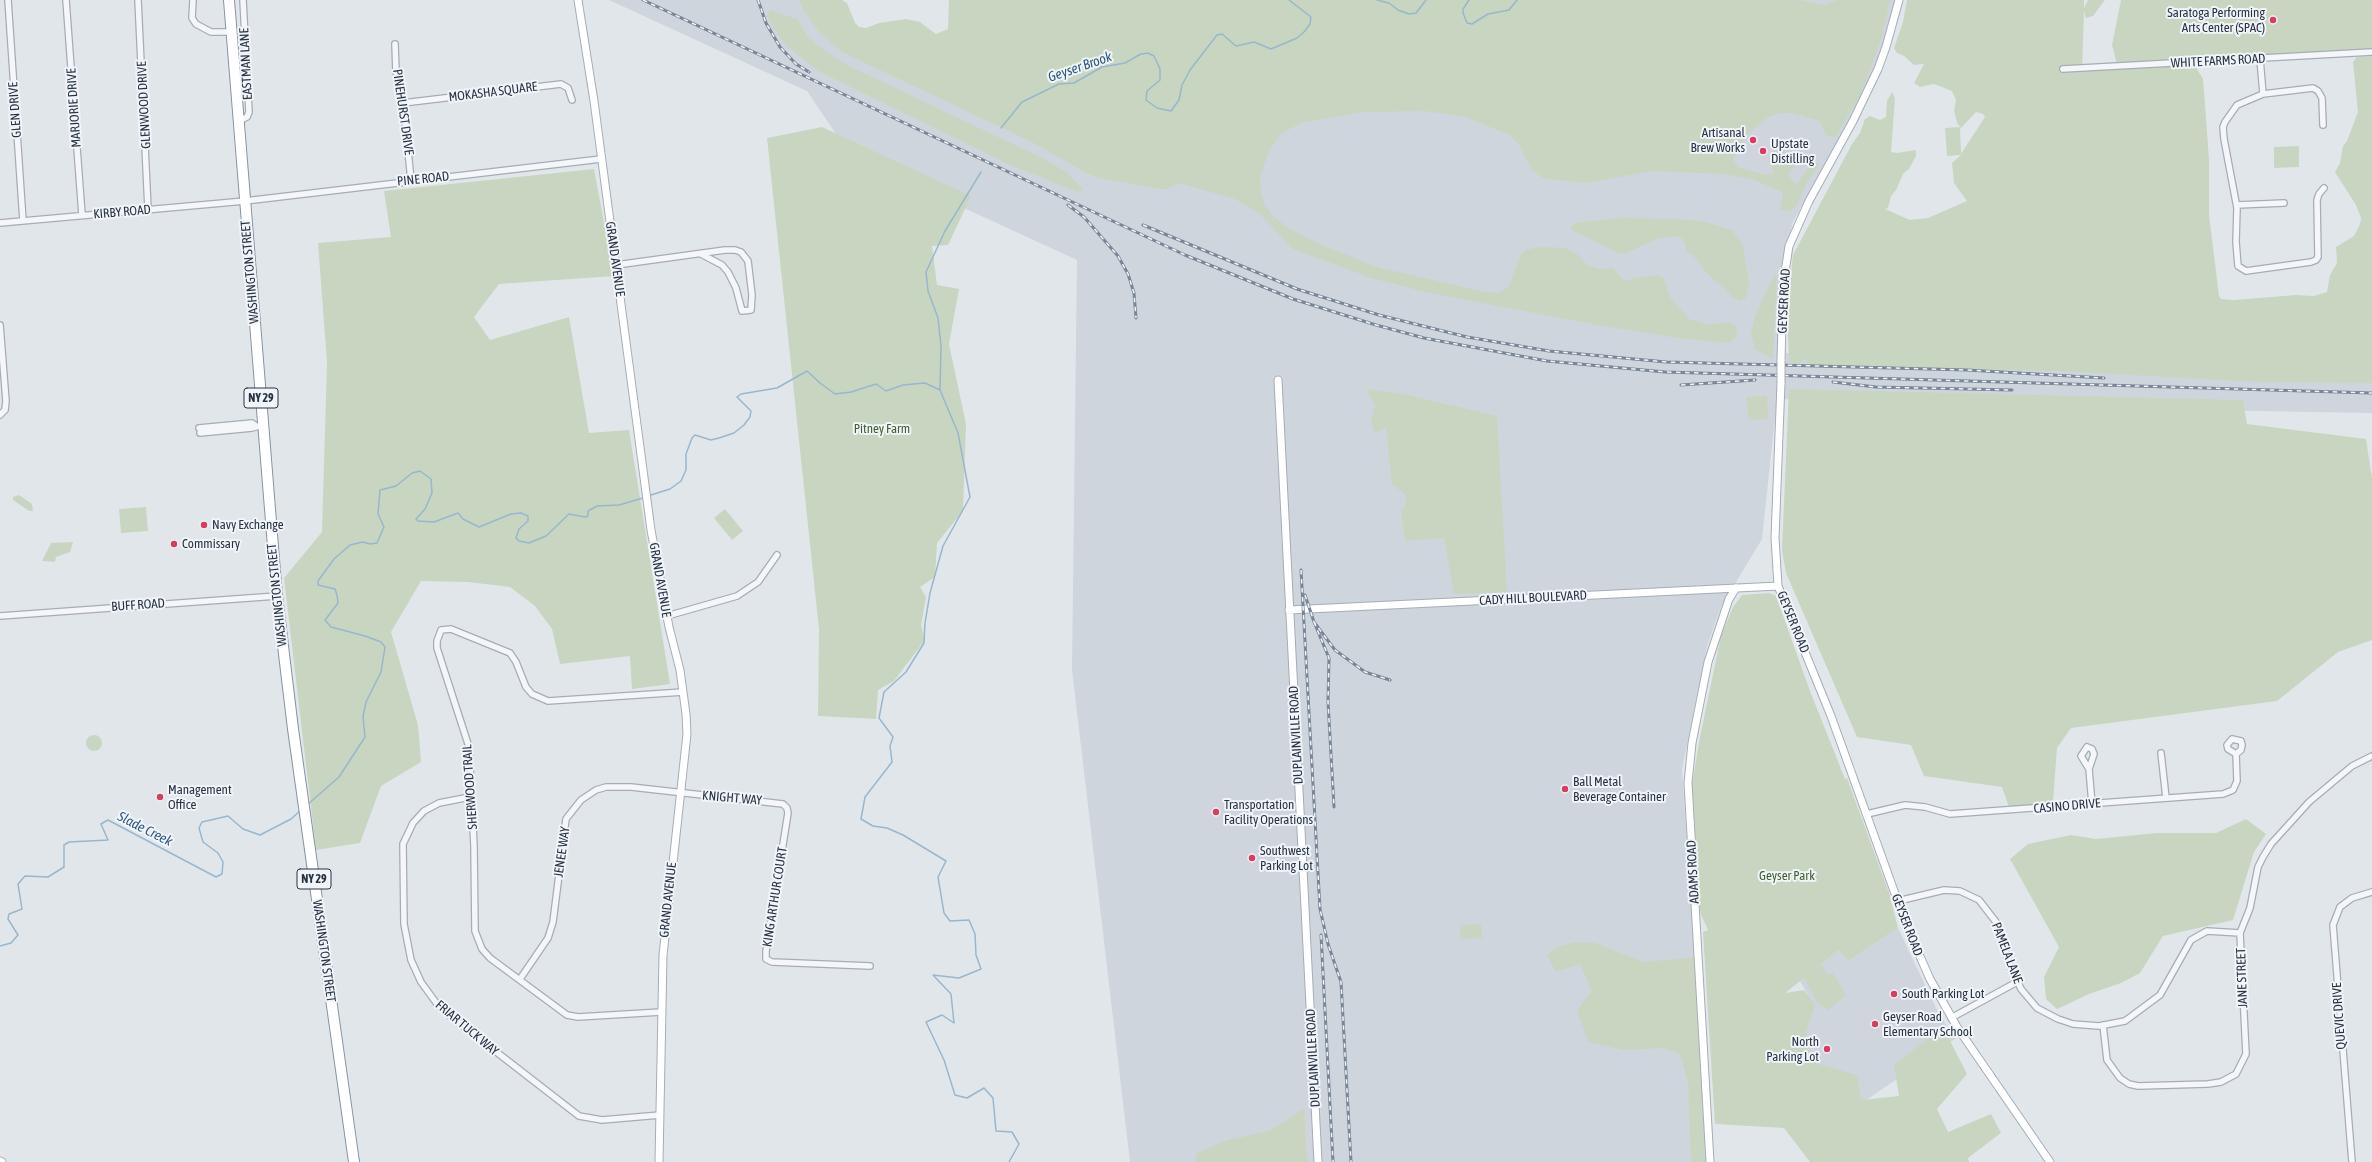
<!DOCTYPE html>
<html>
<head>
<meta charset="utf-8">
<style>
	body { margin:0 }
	canvas { display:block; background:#e1e6eb }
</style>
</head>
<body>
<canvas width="2372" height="1162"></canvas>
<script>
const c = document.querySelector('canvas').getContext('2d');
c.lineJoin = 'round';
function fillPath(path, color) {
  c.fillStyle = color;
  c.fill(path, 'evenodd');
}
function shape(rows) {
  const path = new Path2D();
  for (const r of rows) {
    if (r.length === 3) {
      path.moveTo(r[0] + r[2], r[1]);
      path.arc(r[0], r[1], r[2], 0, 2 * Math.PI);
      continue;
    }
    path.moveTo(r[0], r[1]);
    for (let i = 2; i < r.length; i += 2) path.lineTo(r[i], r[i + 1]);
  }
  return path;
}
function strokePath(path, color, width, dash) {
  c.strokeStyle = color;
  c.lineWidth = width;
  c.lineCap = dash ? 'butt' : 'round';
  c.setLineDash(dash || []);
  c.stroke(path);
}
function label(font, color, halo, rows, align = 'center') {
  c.font = font + ' "Asap Condensed",sans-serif';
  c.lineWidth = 4;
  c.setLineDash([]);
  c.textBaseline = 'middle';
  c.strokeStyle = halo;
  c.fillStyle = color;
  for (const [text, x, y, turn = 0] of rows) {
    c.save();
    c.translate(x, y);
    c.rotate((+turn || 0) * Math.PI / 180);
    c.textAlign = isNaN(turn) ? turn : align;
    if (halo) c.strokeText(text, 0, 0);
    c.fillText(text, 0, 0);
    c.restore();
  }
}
fillPath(shape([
	[609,0,808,0,827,31,1259,115,1640,0,1895,0,1880,57,1871,81,1793,222,1783,259,1777,398,1762,539,1721,607,1707,646,1682,769,1708,1162,1130,1162,1072,670,1077,260,851,156,807,91],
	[1786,353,2212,364,2372,372,2372,413,1908,405,1784,399],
	[1898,928,1938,1012,1955,1039,1859,1105,1816,1067,1799,1032,1813,1004,1800,981,1839,950,1848,961]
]), '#ced5dd');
fillPath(shape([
	[799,0,842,0,847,3,855,23,859,27,866,28,879,23,906,19,920,22,936,34,948,29,949,0,1799,0,1823,5,1838,0,1890,0,1882,37,1861,94,1836,137,1826,136,1820,121,1791,113,1781,113,1768,117,1748,134,1736,153,1733,160,1739,168,1762,174,1772,174,1774,171,1768,160,1776,147,1789,153,1798,162,1788,175,1795,183,1798,183,1810,165,1816,162,1819,164,1806,185,1797,205,1789,211,1780,210,1783,193,1780,191,1751,179,1724,174,1653,171,1584,183,1543,178,1531,169,1519,145,1510,135,1465,117,1425,111,1363,112,1301,123,1282,133,1269,150,1260,178,1261,192,1265,206,1274,217,1290,229,1315,242,1377,267,1485,292,1498,293,1509,286,1521,254,1526,250,1539,247,1566,248,1578,255,1587,265,1600,269,1613,268,1622,279,1628,281,1634,278,1657,275,1663,277,1670,297,1689,319,1709,325,1730,322,1736,326,1737,336,1730,343,1678,338,1597,325,1425,292,1371,278,1293,249,1259,213,1235,199,1179,183,1167,189,1160,189,1099,178,1086,173,1032,142,842,52,820,33,804,11],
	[1907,0,2084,0,2084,8,2088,0,2105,0,2093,16,2086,18,2084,11,2082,70,2095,71,2118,68,2112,45,2121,0,2372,0,2372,50,2194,64,2203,79,2205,104,2209,160,2209,215,2219,296,2221,299,2234,300,2296,295,2314,296,2327,292,2330,275,2337,263,2336,247,2354,236,2360,224,2361,218,2356,205,2335,172,2340,163,2343,146,2347,141,2358,112,2353,62,2357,57,2372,56,2372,383,2258,382,2058,371,1809,366,1806,360,1803,360,1798,365,1789,361,1787,310,1793,255,1852,144,1860,133,1865,119,1870,116,1880,120,1886,117,1887,101,1892,92,1895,98,1891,152,1897,153,1916,150,1916,156,1909,169,1903,174,1896,190,1891,196,1888,208,1885,209,1910,220,1928,218,1967,201,1954,183,1952,163,1961,155,1947,156,1945,128,1960,127,1961,154,1985,117,1983,114,1976,112,1961,128,1957,123,1954,110,1956,100,1952,91,1934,84,1920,87,1914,83,1924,64,1914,65,1904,56,1897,53,1894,48,1903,22],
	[770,10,797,19,808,37,816,44,843,63,1036,155,1067,172,1083,190,1077,192,1008,164,818,71,787,46,772,26,767,16],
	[822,127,971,196,948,245,932,246,937,285,959,289,949,344,966,424,963,511,937,543,935,577,920,587,926,597,921,625,925,640,894,681,878,690,876,719,818,716,819,629,767,138],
	[2299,146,2299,167,2274,168,2274,147],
	[594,169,614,276,499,284,474,317,490,340,569,317,589,433,629,430,670,684,632,689,630,656,560,664,552,629,535,606,510,587,468,582,421,581,391,632,418,725,421,762,381,786,360,843,316,850,284,578,322,532,327,362,318,243,391,237,384,191],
	[1622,218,1679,219,1706,222,1732,230,1743,245,1749,285,1746,298,1740,301,1734,298,1706,272,1693,255,1687,252,1683,239,1677,236,1657,239,1626,253,1620,254,1570,229,1574,223],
	[1774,275,1777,275,1773,359,1755,349,1751,333,1755,316],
	[1366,389,1404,394,1497,416,1507,592,1454,594,1444,538,1405,541,1401,511,1406,504,1405,494,1392,485,1386,428,1375,433,1371,422,1375,405],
	[1789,389,2243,400,2247,424,2366,439,2372,479,2372,640,2338,652,2277,701,2071,728,2057,748,2053,802,2009,807,2002,787,1924,776,1911,745,1857,737,1786,573,1782,550],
	[1767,396,1768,419,1749,420,1746,397],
	[19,495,32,504,33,511,29,511,13,500,13,497],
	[146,507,148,531,121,533,119,509],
	[725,509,743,531,732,540,714,518],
	[73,542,70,552,56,557,55,562,42,561,51,543],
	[1769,593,1776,596,1810,691,1845,779,1847,778,1889,893,1898,928,1848,961,1839,950,1814,970,1822,965,1827,975,1833,973,1846,995,1828,1010,1818,1004,1804,978,1785,993,1804,990,1815,1005,1806,1033,1812,1062,1857,1075,1861,1100,1899,1096,1894,1065,1943,1027,1967,1074,1937,1109,1948,1132,1991,1114,2001,1133,1968,1158,1969,1162,1810,1162,1784,1128,1715,1124,1703,932,1708,930,1700,912,1692,785,1700,737,1721,636,1733,607,1742,595],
	[94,743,8],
	[2246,819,2266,834,2254,852,2233,920,2163,936,2140,973,2121,983,2089,994,2057,1009,2046,999,2044,977,2059,947,2010,859,2028,844,2071,835,2096,839,2156,833,2216,833],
	[1481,924,1482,938,1460,939,1460,925],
	[1577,942,1595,943,1644,962,1696,957,1705,1162,1691,1162,1688,1082,1680,1054,1664,1048,1623,1050,1588,1042,1577,1010,1592,991,1580,964,1556,972,1547,955,1559,946],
	[1304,1109,1307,1162,1195,1162,1196,1154,1225,1141,1271,1130]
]), '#c8d6c1');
strokePath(shape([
	[1377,0,1389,3,1398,10,1409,14,1416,13,1426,0],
	[1469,0,1463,9,1463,13,1467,23,1472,24,1488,14,1509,10,1517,0],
	[1001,128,1022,102,1059,84,1074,83,1102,67,1125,63,1141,54,1148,53,1154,56,1160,69,1160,80,1147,91,1146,100,1157,108,1171,111,1179,100,1182,85,1190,70,1217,35,1222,34,1236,46,1254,42,1271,49,1297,38,1304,32,1310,24,1311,17,1289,0],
	[981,172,945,231,926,272,928,291,938,318,941,346,940,390,958,433,970,497,943,546,930,593,925,623,924,643,906,672,884,692,879,718,893,737,890,746,892,762,865,797,861,819,873,826,887,828,903,835,946,861,938,877,944,913,950,921,969,920,975,934,976,955,981,969,959,978,933,975,951,994,954,1023,942,1015,926,1022,944,1060,955,1095,967,1098,984,1088,993,1098,996,1131,1012,1132,1019,1144,1009,1162],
	[651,495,670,489,681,481,686,470,686,454,692,438,695,435,711,440,719,438,734,433,744,425,750,417,751,411,737,397,741,394,777,388,807,371,820,383,835,394,851,392,876,384,886,391,903,385,925,383,940,390],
	[307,805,339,777,365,737,363,717,366,702,381,672,385,647,381,642,365,636,331,627,325,620,338,603,337,595,335,589,318,585,318,581,334,559,350,545,363,542,370,544,377,543,384,527,378,514,380,490,396,486,412,473,420,471,431,479,432,493,425,509,416,519,418,521,434,522,458,513,463,519,479,527,511,514,521,513,528,516,528,521,519,529,516,538,519,541,529,543,546,536,569,514,585,517,588,516,588,511,597,506,619,505,643,498],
	[0,946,11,943,18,935,8,919,9,914,22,909,18,884,25,876,48,877,64,867,64,845,69,842,108,840,101,824,108,820,216,877,222,874,223,862,218,853,203,842,199,828,202,822,228,816,243,829,260,835,291,819,300,811]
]), '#98b7ce', 1.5);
const street = shape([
	[8,0,23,221],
	[66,0,82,215],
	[138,0,148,209],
	[193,0,192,18,196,24,211,32,232,32],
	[395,44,396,72,403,103,411,180],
	[2260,59,2263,94,2237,105,2225,122,2223,127,2224,139,2237,208,2236,242,2238,266,2246,271,2311,262,2316,260,2318,257,2317,200,2319,194,2324,188],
	[2063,69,2372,52],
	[2263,94,2313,88,2318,91,2322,98,2323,125],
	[403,103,561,84,568,88,572,100],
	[239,121,247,117,249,112,243,0],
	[2237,205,2284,203],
	[0,223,245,201,601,159],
	[616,265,725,250,735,250,741,252,748,261,752,295,751,310,742,311,736,288,728,272,722,265,701,254],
	[0,325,6,401,5,410,0,415],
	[199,428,252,423,256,426],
	[200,433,252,428,263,425],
	[0,616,277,596],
	[667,616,737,596,758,582,777,555],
	[2087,747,2092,749,2094,754,2089,769,2081,756,2087,747],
	[2161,753,2166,798],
	[2089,769,2092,804],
	[470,797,439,803,424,811,413,823,403,844,404,924,411,960,421,982,437,1004,450,1016,579,1116,602,1120,660,1115],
	[1867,814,1905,805,1925,807,1950,814,2223,794,2233,790,2237,781,2236,754,2228,749,2227,745,2232,739,2241,741,2242,745,2241,750,2236,754],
	[1898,901,1944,890,1960,891,1979,900,1996,922,2009,963,2021,989,2037,1008,2058,1019,2073,1024,2099,1026,2125,1021,2160,995,2191,940,2207,931,2240,933],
	[520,979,548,938,553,922,566,819,581,800,596,790,606,787,631,787,783,804,787,808,788,813,766,951,766,959,772,962,870,966],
	[661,1012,578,1017,567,1015,490,958,482,949,475,931,474,846,469,747,437,648,437,641,441,630,451,629,510,653,516,662,526,687,532,694,548,701,683,692],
	[1951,1018,2017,982],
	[2103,1025,2107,1060,2120,1078,2129,1084,2138,1086,2208,1084,2221,1082,2236,1074,2246,1054,2240,933,2250,908,2258,867,2263,857,2271,844,2309,802,2352,766,2372,756],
	[2352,1162,2333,925,2340,907,2352,898,2372,892]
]);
const secondary = shape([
	[578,0,594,101,651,530,669,627,680,670,686,714,687,734,663,955,659,1162],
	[1781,361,1783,285,1789,246,1809,201,1853,121,1878,69,1886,47,1899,0],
	[1278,380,1318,1162],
	[1781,383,1775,538,1778,586,1831,716,1907,927,1930,979,1957,1027,2050,1162],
	[1289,610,1778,586],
	[0,1161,2,1162],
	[1710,1162,1688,783,1692,743,1708,662,1729,599,1736,588]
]);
const highway = shape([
	[229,0,277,596,293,729,354,1162]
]);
strokePath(street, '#a5adb6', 8);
strokePath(secondary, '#a5adb6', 9);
strokePath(highway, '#8694a3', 12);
strokePath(street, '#f4f6f9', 5.5);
strokePath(secondary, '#fff', 7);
strokePath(highway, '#fff', 10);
const rail = shape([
	[643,0,1185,255,1293,299,1376,325,1424,338,1547,361,1665,372,2372,393],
	[758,0,766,23,780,47,796,64,809,72],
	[1068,205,1084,217,1118,256,1128,274,1134,293,1136,318],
	[1143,225,1297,289,1379,315,1467,337,1549,351,1666,362,1967,370,2104,378],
	[1833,382,1876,387,2012,390],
	[1681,385,1755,380],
	[1301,570,1320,909,1328,944,1341,982,1351,1162],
	[1305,595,1314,622,1335,650,1365,672,1390,680],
	[1314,622,1329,658,1328,702,1334,807],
	[1321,935,1333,1162]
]);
strokePath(rail, '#788696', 3);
strokePath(rail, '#f1f4f8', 1.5, [4.5]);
const secondaryBridge = shape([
	[1781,383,1781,361]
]);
strokePath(secondaryBridge, '#a5adb6', 9, []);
strokePath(secondaryBridge, '#fff', 7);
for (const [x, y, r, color] of [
	[2273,20,4,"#dc3a60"],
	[1753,140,4,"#dc3a60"],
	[1763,151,4,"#dc3a60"],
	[204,525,4,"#dc3a60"],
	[174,544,4,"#dc3a60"],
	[1565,789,4,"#dc3a60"],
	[160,797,4,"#dc3a60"],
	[1216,812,4,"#dc3a60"],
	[1252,858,4,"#dc3a60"],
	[1894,994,4,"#dc3a60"],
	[1875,1024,4,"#dc3a60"],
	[1827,1049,4,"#dc3a60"]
]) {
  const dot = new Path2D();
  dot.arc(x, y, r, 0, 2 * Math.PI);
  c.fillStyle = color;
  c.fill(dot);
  strokePath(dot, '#f1f4f8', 1.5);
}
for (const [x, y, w] of [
	[261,398,34],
	[314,879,34]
]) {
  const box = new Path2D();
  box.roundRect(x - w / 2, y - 10, w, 20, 3);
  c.fillStyle = '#f1f4f8';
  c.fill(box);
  strokePath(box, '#273444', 1);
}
label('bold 12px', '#273444', null, [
	["NY 29",261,398],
	["NY 29",314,879]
]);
label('13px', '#273444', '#f1f4f8', [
	["Saratoga Performing",2265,13,"right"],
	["Arts Center (SPAC)",2265,28,"right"],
	["Artisanal",1745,133,"right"],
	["Brew Works",1745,148,"right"],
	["Upstate",1771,144],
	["Distilling",1771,159],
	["Navy Exchange",212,525],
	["Commissary",182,544],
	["Ball Metal",1573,782],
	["Beverage Container",1573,797],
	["Management",168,790],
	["Office",168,805],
	["Transportation",1224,805],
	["Facility Operations",1224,820],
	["Southwest",1260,851],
	["Parking Lot",1260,866],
	["South Parking Lot",1902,994],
	["Geyser Road",1883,1017],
	["Elementary School",1883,1032],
	["North",1819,1042,"right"],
	["Parking Lot",1819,1057,"right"]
], 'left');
label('13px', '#273444', '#f1f4f8', [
	["WHITE FARMS ROAD",2218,61,-3],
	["EASTMAN LANE",246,64,-93],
	["MOKASHA SQUARE",493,92,-7],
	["GLENWOOD DRIVE",144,105,-93],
	["MARJORIE DRIVE",74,108,-94],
	["GLEN DRIVE",15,110,-94],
	["PINEHURST DRIVE",403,112,82],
	["PINE ROAD",423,179,-6],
	["KIRBY ROAD",122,212,-5],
	["GRAND AVENUE",615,259,82],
	["WASHINGTON STREET",250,272,-95],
	["GEYSER ROAD",1784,301,-87],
	["GRAND AVENUE",660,580,80],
	["WASHINGTON STREET",277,595,-96],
	["CADY HILL BOULEVARD",1533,598,-3],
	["BUFF ROAD",138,605,-4],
	["GEYSER ROAD",1793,622,68],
	["DUPLAINVILLE ROAD",1296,735,-93],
	["SHERWOOD TRAIL",470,787,-94],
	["KNIGHT WAY",732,798,5],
	["CASINO DRIVE",2067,806,-5],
	["JENEE WAY",562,852,-82],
	["ADAMS ROAD",1693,872,-93],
	["KING ARTHUR COURT",775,897,-81],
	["GRAND AVENUE",668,900,-84],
	["GEYSER ROAD",1907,925,69],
	["WASHINGTON STREET",324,951,82],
	["PAMELA LANE",2007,953,69],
	["JANE STREET",2242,978,-92],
	["QUEVIC DRIVE",2339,1016,-94],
	["FRIAR TUCK WAY",467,1028,40],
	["DUPLAINVILLE ROAD",1313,1058,-93]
]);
label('13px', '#406133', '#f1f4f8', [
	["Pitney Farm",882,429],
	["Geyser Park",1787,876]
]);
label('italic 14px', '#2d577d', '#f1f4f8', [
	["Geyser Brook",1080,67,-19],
	["Slade Creek",145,829,27]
]);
</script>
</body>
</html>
